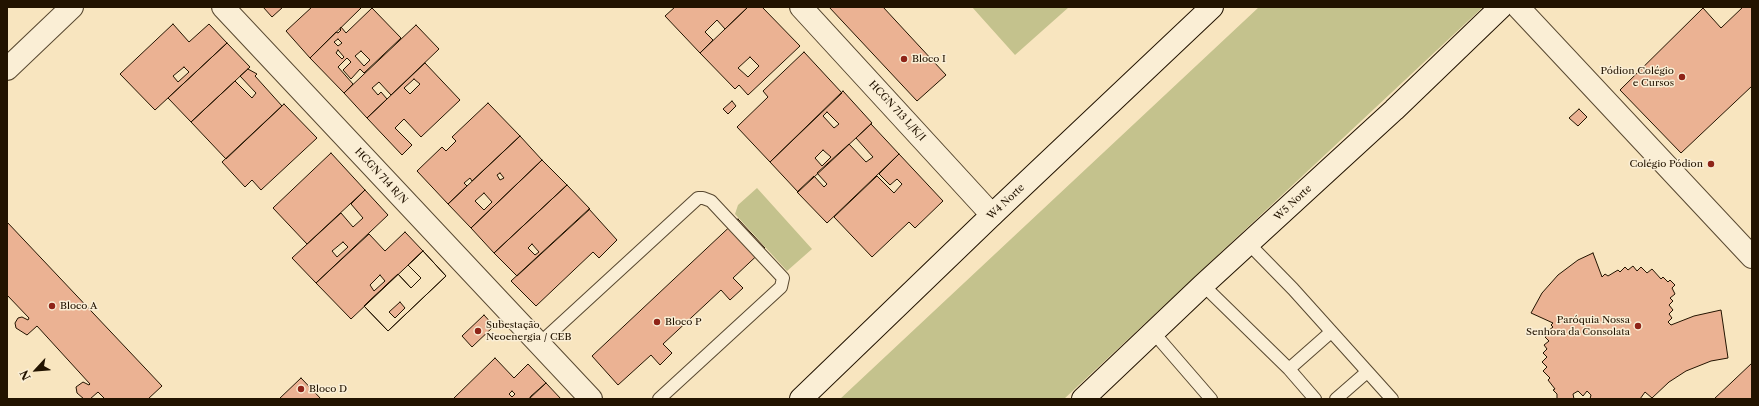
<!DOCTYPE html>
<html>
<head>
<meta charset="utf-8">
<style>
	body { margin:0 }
	#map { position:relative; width:1759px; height:406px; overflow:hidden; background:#f8e5bf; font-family:"Libre Caslon Text",serif }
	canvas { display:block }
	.frame { position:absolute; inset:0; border:8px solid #221300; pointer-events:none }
	.north { position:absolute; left:16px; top:350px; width:40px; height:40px; -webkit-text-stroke:3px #faeed5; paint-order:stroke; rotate:244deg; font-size:11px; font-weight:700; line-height:16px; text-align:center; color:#221300 }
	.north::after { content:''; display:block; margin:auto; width:14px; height:18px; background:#221300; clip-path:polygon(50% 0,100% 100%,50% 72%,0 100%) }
</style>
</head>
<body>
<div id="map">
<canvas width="1759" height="406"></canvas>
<div class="frame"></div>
<div class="north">N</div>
</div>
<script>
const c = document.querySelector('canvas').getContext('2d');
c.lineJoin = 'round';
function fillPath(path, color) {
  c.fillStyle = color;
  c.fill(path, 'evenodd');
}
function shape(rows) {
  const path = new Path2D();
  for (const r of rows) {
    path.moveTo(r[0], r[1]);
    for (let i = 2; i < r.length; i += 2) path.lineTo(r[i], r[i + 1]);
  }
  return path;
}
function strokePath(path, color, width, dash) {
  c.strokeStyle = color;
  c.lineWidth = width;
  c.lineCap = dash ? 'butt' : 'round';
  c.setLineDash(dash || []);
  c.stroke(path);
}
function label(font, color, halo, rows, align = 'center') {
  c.font = font + ' "Libre Caslon Text",serif';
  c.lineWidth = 3;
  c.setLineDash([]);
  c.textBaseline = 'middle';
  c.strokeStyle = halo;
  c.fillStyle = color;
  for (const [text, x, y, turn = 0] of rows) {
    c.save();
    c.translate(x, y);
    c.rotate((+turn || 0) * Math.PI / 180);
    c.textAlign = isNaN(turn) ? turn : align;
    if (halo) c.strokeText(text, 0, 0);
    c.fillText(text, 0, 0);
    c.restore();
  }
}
fillPath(shape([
	[972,7,1069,7,1015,55],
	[1259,7,1483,7,1064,399,840,399],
	[757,188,812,249,787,271,735,214,738,205]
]), '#c4c28d');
const building = shape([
	[263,7,283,7,272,17,263,7],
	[312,7,362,7,310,58,286,31,312,7],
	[675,7,748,7,725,29,717,20,705,32,713,40,700,53,665,16,675,7],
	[748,7,762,7,800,46,748,95,739,85,735,89,700,53,748,7],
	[750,57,759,66,748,77,738,68,750,57],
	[829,7,883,7,946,75,917,101,829,7],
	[1743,7,1752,7,1752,86,1681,153,1620,90,1703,8,1721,28,1743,7],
	[372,8,401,38,364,73,360,69,351,79,343,70,351,62,347,58,338,67,353,84,344,93,310,58,336,32,338,33,341,30,340,29,341,27,346,33,372,8],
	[338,39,342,43,338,46,334,42,338,39],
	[338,50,344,57,342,59,336,53,338,50],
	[361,51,370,60,364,66,355,56,361,51],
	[173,24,189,42,209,24,227,43,155,110,120,74,173,24],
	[184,67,189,72,178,82,173,76,184,67],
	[416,25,439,49,391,95,379,82,372,88,378,95,381,92,387,99,367,118,344,93,416,25],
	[227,43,250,67,191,122,168,98,227,43],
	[804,52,842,93,770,162,737,127,768,97,763,91,804,52],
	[425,63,460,100,421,137,404,119,395,128,412,145,402,155,367,118,425,63],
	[414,79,420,84,410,94,404,88,414,79],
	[248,69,257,74,255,76,282,106,226,159,191,122,235,81,252,98,256,93,240,76,248,69],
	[843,91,872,123,798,192,770,162,843,91],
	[827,112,839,124,834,128,823,116,827,112],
	[823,150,831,157,822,166,815,158,823,150],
	[732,101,736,106,728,114,723,109,732,101],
	[488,103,520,136,472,181,470,178,464,183,467,186,448,204,417,171,442,147,446,151,456,141,452,137,488,103],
	[284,104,317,138,261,190,252,180,245,187,222,162,284,104],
	[1579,109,1587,117,1578,126,1569,118,1579,109],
	[871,124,899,154,827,223,797,192,814,176,824,187,827,184,817,173,849,144,866,162,873,157,856,138,871,124],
	[520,136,542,160,471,228,448,204,520,136],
	[500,173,504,178,500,180,497,175,500,173],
	[484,193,492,202,484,210,475,201,484,193],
	[331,153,365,190,307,244,273,208,331,153],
	[899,154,943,201,915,228,909,222,872,257,834,217,877,176,894,193,902,184,897,179,890,185,879,174,899,154],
	[542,160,567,185,494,253,471,228,542,160],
	[567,185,590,209,517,276,494,253,567,185],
	[532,244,539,252,535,255,528,248,532,244],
	[365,190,388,215,316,283,292,258,341,213,353,227,363,218,351,204,365,190],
	[343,242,348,247,337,257,332,251,343,242],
	[589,209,617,240,599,258,593,252,536,306,511,281,589,209],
	[738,219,765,248,733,278,743,288,730,300,721,290,663,344,672,353,660,365,651,355,618,385,592,356,738,219],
	[7,222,162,386,148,399,105,399,98,392,90,399,84,399,77,393,76,387,83,382,89,385,90,384,37,326,27,335,16,328,15,323,18,318,22,317,28,320,29,318,7,295,7,222],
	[405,232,423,251,351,319,316,283,369,234,385,251,405,232],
	[380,275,385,281,374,291,370,285,380,275],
	[423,251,446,276,388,331,364,306,398,274,411,288,421,278,408,265,423,251],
	[400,302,405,308,395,318,389,312,400,302],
	[423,251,446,276,388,331,364,306,398,274,411,288,421,278,408,265,423,251],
	[1593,253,1602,277,1605,274,1608,276,1618,270,1620,272,1625,267,1628,270,1633,266,1637,271,1641,267,1647,273,1652,269,1661,279,1663,277,1668,282,1670,280,1675,285,1672,288,1675,294,1670,298,1673,301,1669,305,1673,310,1669,314,1672,318,1668,322,1671,325,1694,316,1721,310,1728,358,1711,361,1686,371,1669,382,1652,398,1645,392,1640,399,1590,399,1591,395,1587,391,1583,396,1578,391,1573,394,1574,399,1557,399,1557,394,1553,390,1555,389,1548,380,1550,378,1543,371,1547,367,1542,362,1547,357,1543,353,1547,349,1544,345,1549,341,1545,337,1550,333,1548,331,1553,327,1551,325,1553,323,1531,313,1542,293,1558,275,1578,260,1593,253],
	[484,315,494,326,472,347,462,336,484,315],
	[495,358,514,378,528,364,546,383,529,399,453,399,495,358],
	[512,391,515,394,512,397,509,394,512,391],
	[1752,363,1752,399,1714,399,1752,363],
	[301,378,321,399,279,399,301,378],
	[546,383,561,399,529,399,531,396,546,383]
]);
fillPath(building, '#ebb293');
strokePath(building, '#221300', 1);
const lane = shape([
	[1249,244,1293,289,1392,399],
	[1203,285,1289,369,1315,399],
	[1153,332,1211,399],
	[539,344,698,198,703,198,711,201,783,278,781,287,659,399],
	[1289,369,1331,332],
	[1336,399,1367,372]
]);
const street = shape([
	[223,7,591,399],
	[801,7,992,215],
	[1518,7,1752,257],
	[7,69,72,7]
]);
const secondary = shape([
	[801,399,992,215,1212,7],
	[1083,399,1203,285,1394,110,1501,7]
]);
strokePath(lane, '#584830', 14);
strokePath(street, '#584830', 24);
strokePath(secondary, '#221300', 24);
strokePath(lane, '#faeed5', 12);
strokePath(street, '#faeed5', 22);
strokePath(secondary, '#faeed5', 22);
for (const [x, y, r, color] of [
	[904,59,4,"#8f2418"],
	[1682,77,4,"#8f2418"],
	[1711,164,4,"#8f2418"],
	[52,306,4,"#8f2418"],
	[657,322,4,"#8f2418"],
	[1638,326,4,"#8f2418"],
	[478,331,4,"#8f2418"],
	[301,389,4,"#8f2418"]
]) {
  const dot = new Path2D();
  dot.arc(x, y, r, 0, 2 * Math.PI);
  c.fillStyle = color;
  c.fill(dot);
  strokePath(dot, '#faeed5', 1.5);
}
label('10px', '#221300', '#faeed5', [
	["Bloco I",912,59],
	["Pódion Colégio",1674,71,"right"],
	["e Cursos",1674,83,"right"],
	["Colégio Pódion",1703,164,"right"],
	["Bloco A",60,306],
	["Paróquia Nossa",1630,320,"right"],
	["Senhora da Consolata",1630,332,"right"],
	["Bloco P",665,322],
	["Subestação",486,325],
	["Neoenergia / CEB",486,337],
	["Bloco D",309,389]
], 'left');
label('10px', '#221300', '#faeed5', [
	["HCGN 713 L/K/I",897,111,47],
	["HCGN 714 R/N",381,176,47],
	["W4 Norte",1006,202,-43],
	["W5 Norte",1293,203,-43]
]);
</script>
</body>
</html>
